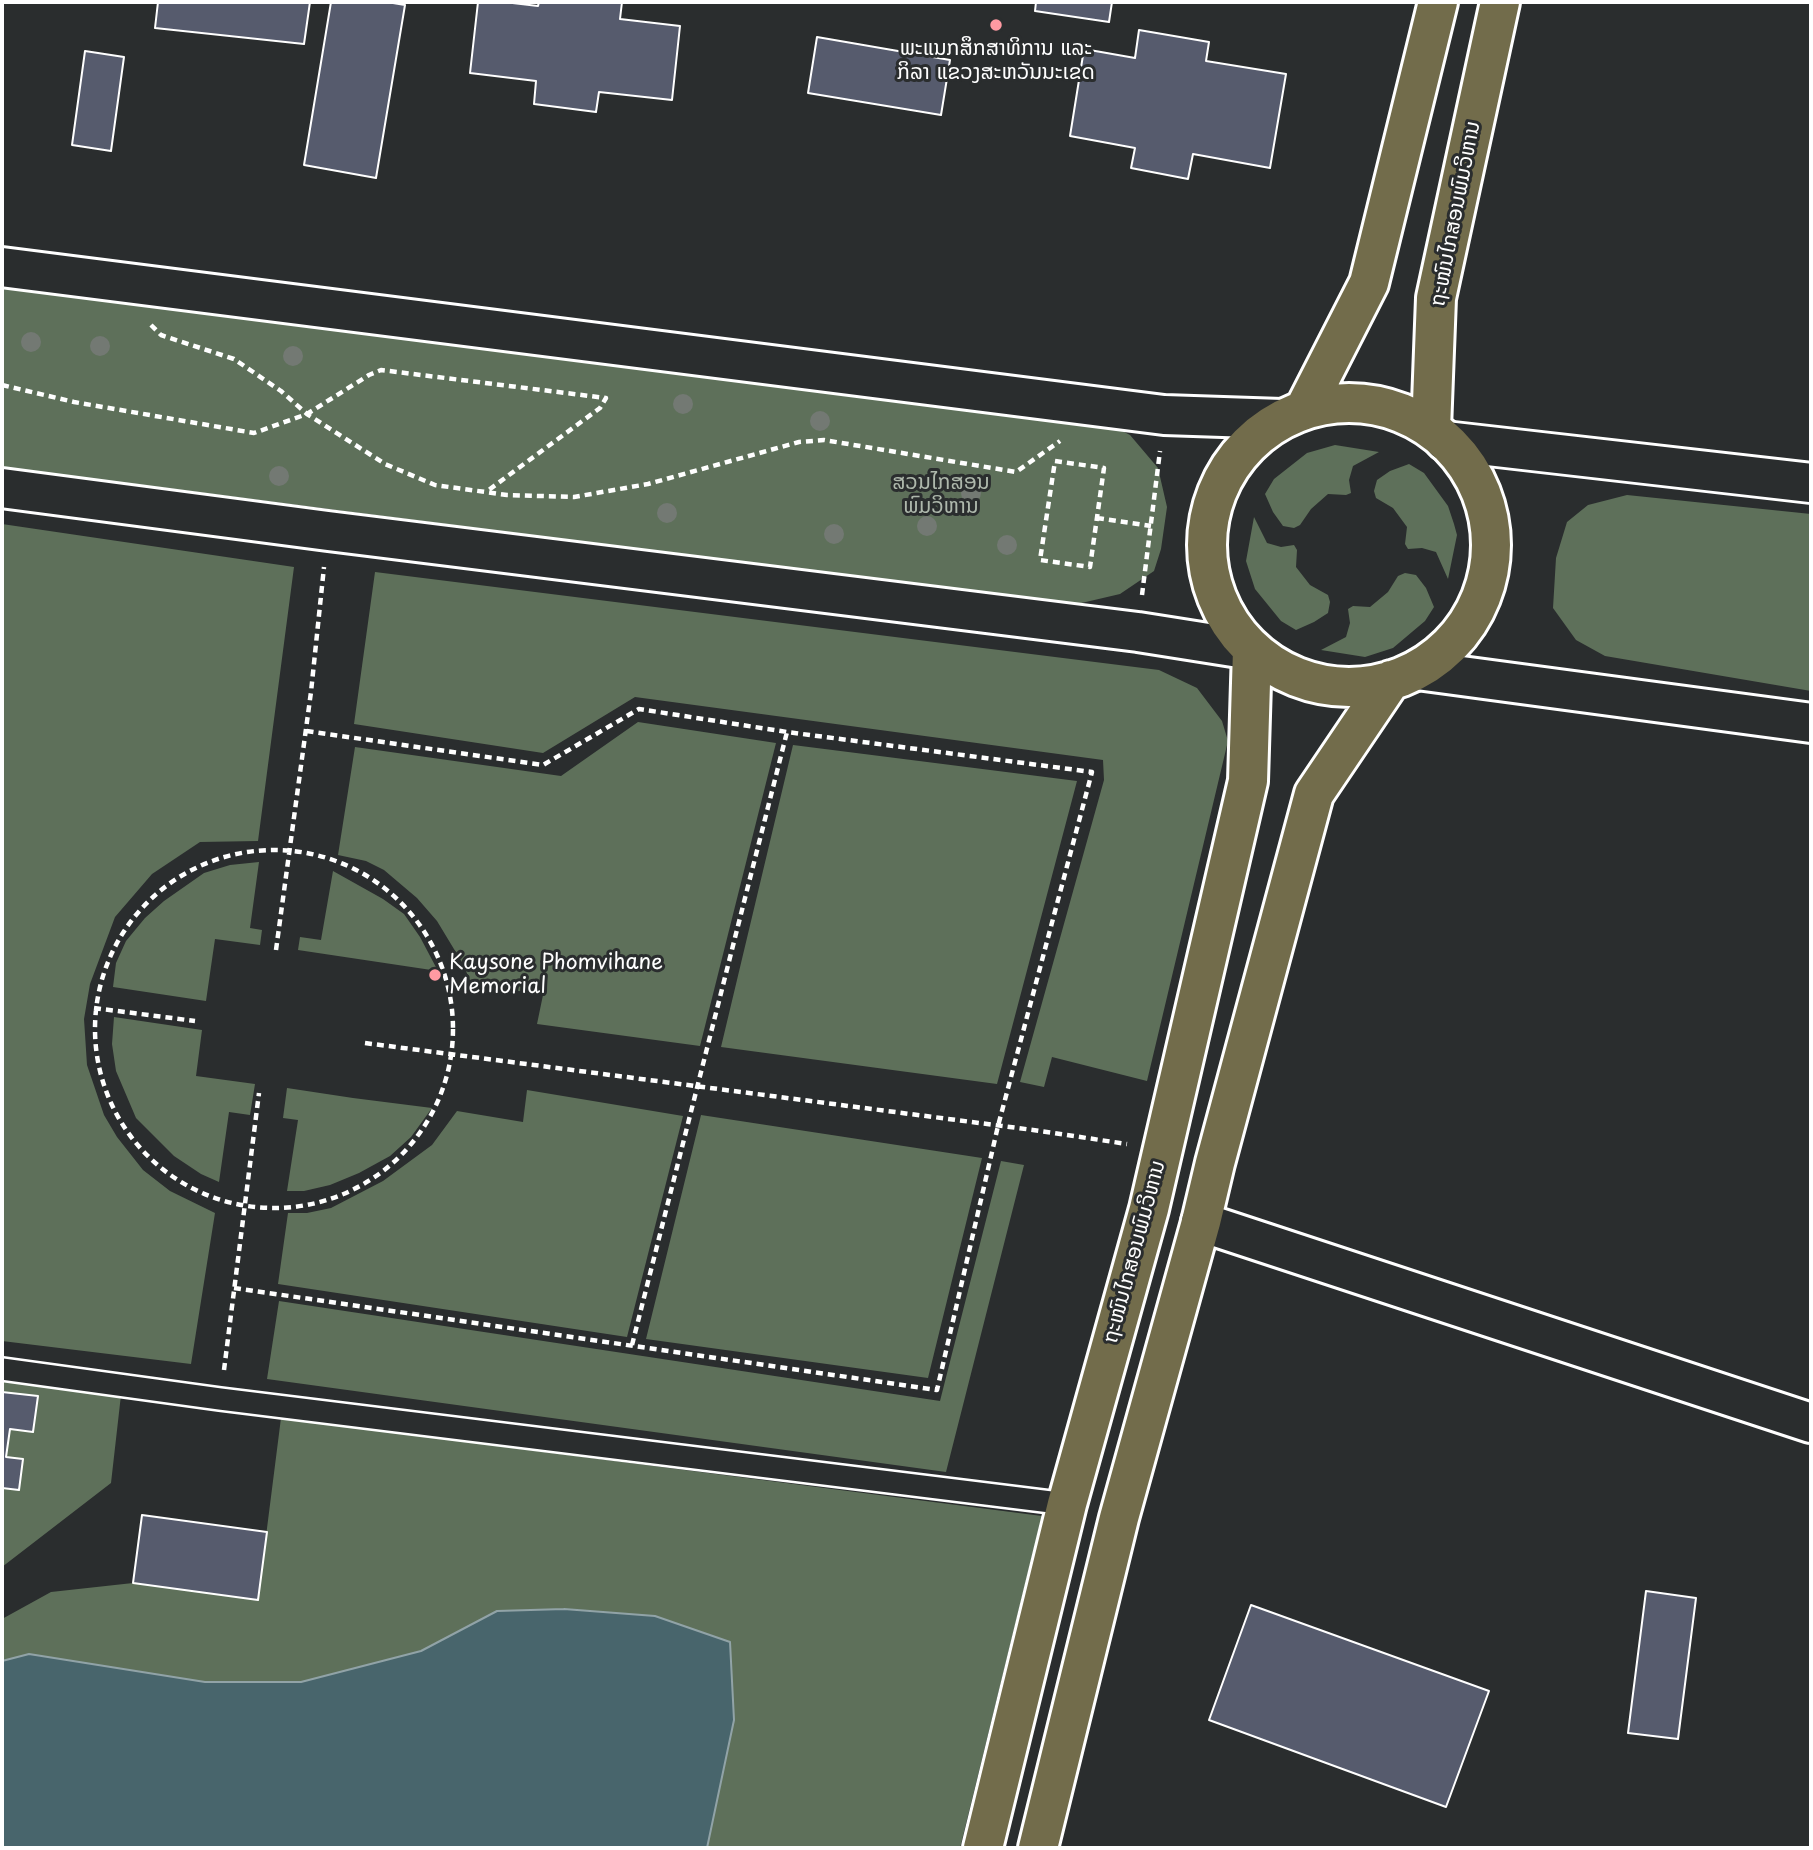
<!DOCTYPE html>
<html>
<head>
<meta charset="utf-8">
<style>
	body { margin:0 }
	#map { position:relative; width:1813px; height:1850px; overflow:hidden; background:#2a2d2e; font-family:"Playpen Sans",sans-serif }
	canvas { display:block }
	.frame { position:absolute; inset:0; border:4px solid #fff; pointer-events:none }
</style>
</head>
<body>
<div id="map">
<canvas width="1813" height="1850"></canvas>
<div class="frame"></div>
</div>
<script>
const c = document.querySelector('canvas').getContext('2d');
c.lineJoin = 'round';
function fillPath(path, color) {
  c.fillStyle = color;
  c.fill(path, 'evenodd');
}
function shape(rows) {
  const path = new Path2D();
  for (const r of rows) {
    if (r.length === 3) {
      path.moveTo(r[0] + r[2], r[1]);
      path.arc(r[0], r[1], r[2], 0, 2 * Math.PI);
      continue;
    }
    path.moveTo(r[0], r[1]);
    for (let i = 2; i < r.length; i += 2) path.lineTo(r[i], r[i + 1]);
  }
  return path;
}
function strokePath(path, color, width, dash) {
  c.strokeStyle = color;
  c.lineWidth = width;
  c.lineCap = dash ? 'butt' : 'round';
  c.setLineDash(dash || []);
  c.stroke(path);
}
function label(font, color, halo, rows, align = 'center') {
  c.font = font + ' "Playpen Sans","Noto Sans Lao",sans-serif';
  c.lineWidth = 6;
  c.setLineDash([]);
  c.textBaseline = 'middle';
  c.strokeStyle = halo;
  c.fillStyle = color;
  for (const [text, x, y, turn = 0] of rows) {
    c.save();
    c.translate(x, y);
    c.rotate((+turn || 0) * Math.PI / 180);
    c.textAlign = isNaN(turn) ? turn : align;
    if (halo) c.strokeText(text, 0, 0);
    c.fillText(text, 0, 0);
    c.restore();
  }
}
fillPath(shape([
	[2,282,1105,422,1130,435,1158,468,1167,507,1161,549,1154,571,1120,594,1073,605,2,467],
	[1335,445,1379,452,1353,466,1349,480,1351,493,1346,495,1328,494,1311,509,1300,525,1294,528,1283,526,1273,512,1265,494,1274,479,1307,453],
	[1409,464,1424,473,1448,506,1454,524,1457,535,1448,579,1436,552,1422,548,1408,549,1405,544,1407,527,1393,508,1376,498,1374,491,1377,480,1390,471],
	[1627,495,1811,514,1811,691,1605,656,1576,640,1553,608,1556,558,1567,522,1588,505],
	[1254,517,1267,543,1281,547,1294,545,1297,550,1296,567,1310,585,1328,595,1330,602,1328,613,1314,622,1296,630,1281,621,1255,589,1246,561],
	[2,524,294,567,258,841,200,842,152,874,115,917,90,984,84,1019,87,1065,104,1115,117,1137,143,1170,170,1191,215,1213,191,1364,2,1341],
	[375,572,1159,670,1197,688,1222,721,1228,741,1147,1081,1052,1057,1044,1087,1020,1082,1104,780,1103,760,635,697,543,753,354,724],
	[1405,573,1416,575,1426,588,1434,607,1425,621,1393,648,1365,657,1321,650,1346,637,1350,623,1348,609,1353,606,1370,607,1388,592,1398,576],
	[638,722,776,743,700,1046,537,1024,543,995,471,983,463,964,437,921,417,898,384,870,366,861,338,855,355,747,561,776],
	[793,745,1077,781,997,1084,721,1047],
	[259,862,250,928,262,930,260,945,215,939,206,1001,113,987,116,963,126,941,145,918,164,901,204,873,230,865],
	[333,871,383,899,404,914,420,937,438,971,298,950,300,937,321,940],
	[114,1017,202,1030,196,1076,255,1084,250,1115,229,1112,219,1182,201,1174,174,1156,136,1118,116,1071,112,1044],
	[287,1088,353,1098,432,1108,411,1137,390,1156,359,1173,330,1185,304,1191,287,1191,298,1120,283,1118],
	[527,1090,683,1116,627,1337,278,1284,288,1213,307,1213,331,1208,383,1181,432,1145,457,1111,523,1122],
	[701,1115,982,1158,928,1378,646,1339],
	[1001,1161,1024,1165,946,1472,267,1379,279,1301,940,1401],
	[2,1380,121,1395,111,1483,2,1567],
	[281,1418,1042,1516,960,1848,707,1848,734,1720,655,1616,564,1609,497,1611,421,1651,301,1682,205,1682,29,1654,2,1661,2,1619,51,1592,133,1583,258,1599]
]), '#5e705a');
const water = shape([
	[564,1609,655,1616,730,1642,734,1720,707,1848,2,1848,2,1661,29,1654,205,1682,301,1682,421,1651,497,1611,564,1609]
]);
fillPath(water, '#48656c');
strokePath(water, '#91a3a7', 2);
const building = shape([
	[158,2,310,2,304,44,155,28,158,2],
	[331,2,387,2,405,5,376,178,304,165,331,2],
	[478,2,504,2,538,6,539,2,622,2,620,19,680,26,672,100,599,92,596,112,534,104,536,81,470,73,478,2],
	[1036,2,1112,2,1109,22,1035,11,1036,2],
	[1139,30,1209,42,1206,61,1286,74,1270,168,1193,154,1188,179,1131,168,1135,148,1070,136,1084,49,1135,58,1139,30],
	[817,37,950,60,941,115,808,93,817,37],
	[85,51,124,57,111,151,72,145,85,51],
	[2,1392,38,1396,33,1432,10,1429,6,1457,23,1459,19,1490,2,1488,2,1392],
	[142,1515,267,1532,258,1600,133,1583,142,1515],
	[1646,1591,1696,1598,1678,1739,1628,1733,1646,1591],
	[1251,1605,1489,1691,1446,1807,1209,1720,1251,1605]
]);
fillPath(building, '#565b6d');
strokePath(building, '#fff', 2);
const service = shape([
	[2,1369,220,1399,1067,1504]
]);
const minor = shape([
	[1201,1222,1811,1423]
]);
const tertiary = shape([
	[2,267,1164,415,1282,419],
	[1445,441,1811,483],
	[2,488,328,531,1138,632,1252,650],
	[1417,670,1811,723]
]);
const trunk = shape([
	[1349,545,142],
	[1304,410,1369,283,1438,2],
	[1431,429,1436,298,1500,2],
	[983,1848,1067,1504,1149,1209,1248,781,1252,650],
	[1038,1848,1119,1518,1201,1222,1215,1163,1314,794,1391,680]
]);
strokePath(service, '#fff', 26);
strokePath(minor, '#fff', 44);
strokePath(tertiary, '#fff', 44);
strokePath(trunk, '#fff', 44);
strokePath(shape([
	[151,325,161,335,234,359,281,391,307,414,385,464,435,485,507,495,574,497,648,484,799,442,824,440,1016,472,1060,441],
	[2,385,74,402,254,433,307,414,369,375,381,370,606,398,600,408,486,492],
	[1055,461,1104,468,1090,567,1040,560,1055,461],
	[1097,518,1151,526],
	[1142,595,1160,451],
	[274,1029,179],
	[276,950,311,692,324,567],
	[94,1008,195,1021],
	[365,1043,1033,1130,1127,1144],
	[234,1288,937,1390,998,1126,1092,772,787,732,639,709,543,765,306,731],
	[632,1345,787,732],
	[224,1370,259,1093]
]), '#fff', 4.5, [7, 5]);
strokePath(service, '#2a2d2e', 21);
strokePath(minor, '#2a2d2e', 38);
strokePath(tertiary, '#2a2d2e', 38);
strokePath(trunk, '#726c4b', 38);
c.fillStyle = '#737973';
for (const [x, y] of [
	[31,342],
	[100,346],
	[293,356],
	[683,404],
	[820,421],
	[279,476],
	[971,493],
	[667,513],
	[927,526],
	[834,534],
	[1007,545]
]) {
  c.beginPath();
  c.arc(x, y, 10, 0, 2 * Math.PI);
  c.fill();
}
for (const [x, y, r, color] of [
	[996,25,7,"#ff9aa2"],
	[435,975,7,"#ff9aa2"]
]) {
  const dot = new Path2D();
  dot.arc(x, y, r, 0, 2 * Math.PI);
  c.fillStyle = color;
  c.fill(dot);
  strokePath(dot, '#2a2d2e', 2.5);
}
label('21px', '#fff', '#2a2d2e', [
	["ພະແນກສຶກສາທິການ ແລະ",996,49],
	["ກິລາ ແຂວງສະຫວັນນະເຂດ",996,73],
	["Kaysone Phomvihane",449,963,"left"],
	["Memorial",449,987,"left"]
]);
label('21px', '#fff', '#2a2d2e', [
	["ຖະໜົນໄກສອນພົມວິຫານ",1456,214,-79],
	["ຖະໜົນໄກສອນພົມວິຫານ",1135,1252,-75]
]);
label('21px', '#aeb8ac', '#2a2d2e', [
	["ສວນໄກສອນ",941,483],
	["ພົມວິຫານ",941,507]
]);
</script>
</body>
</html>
